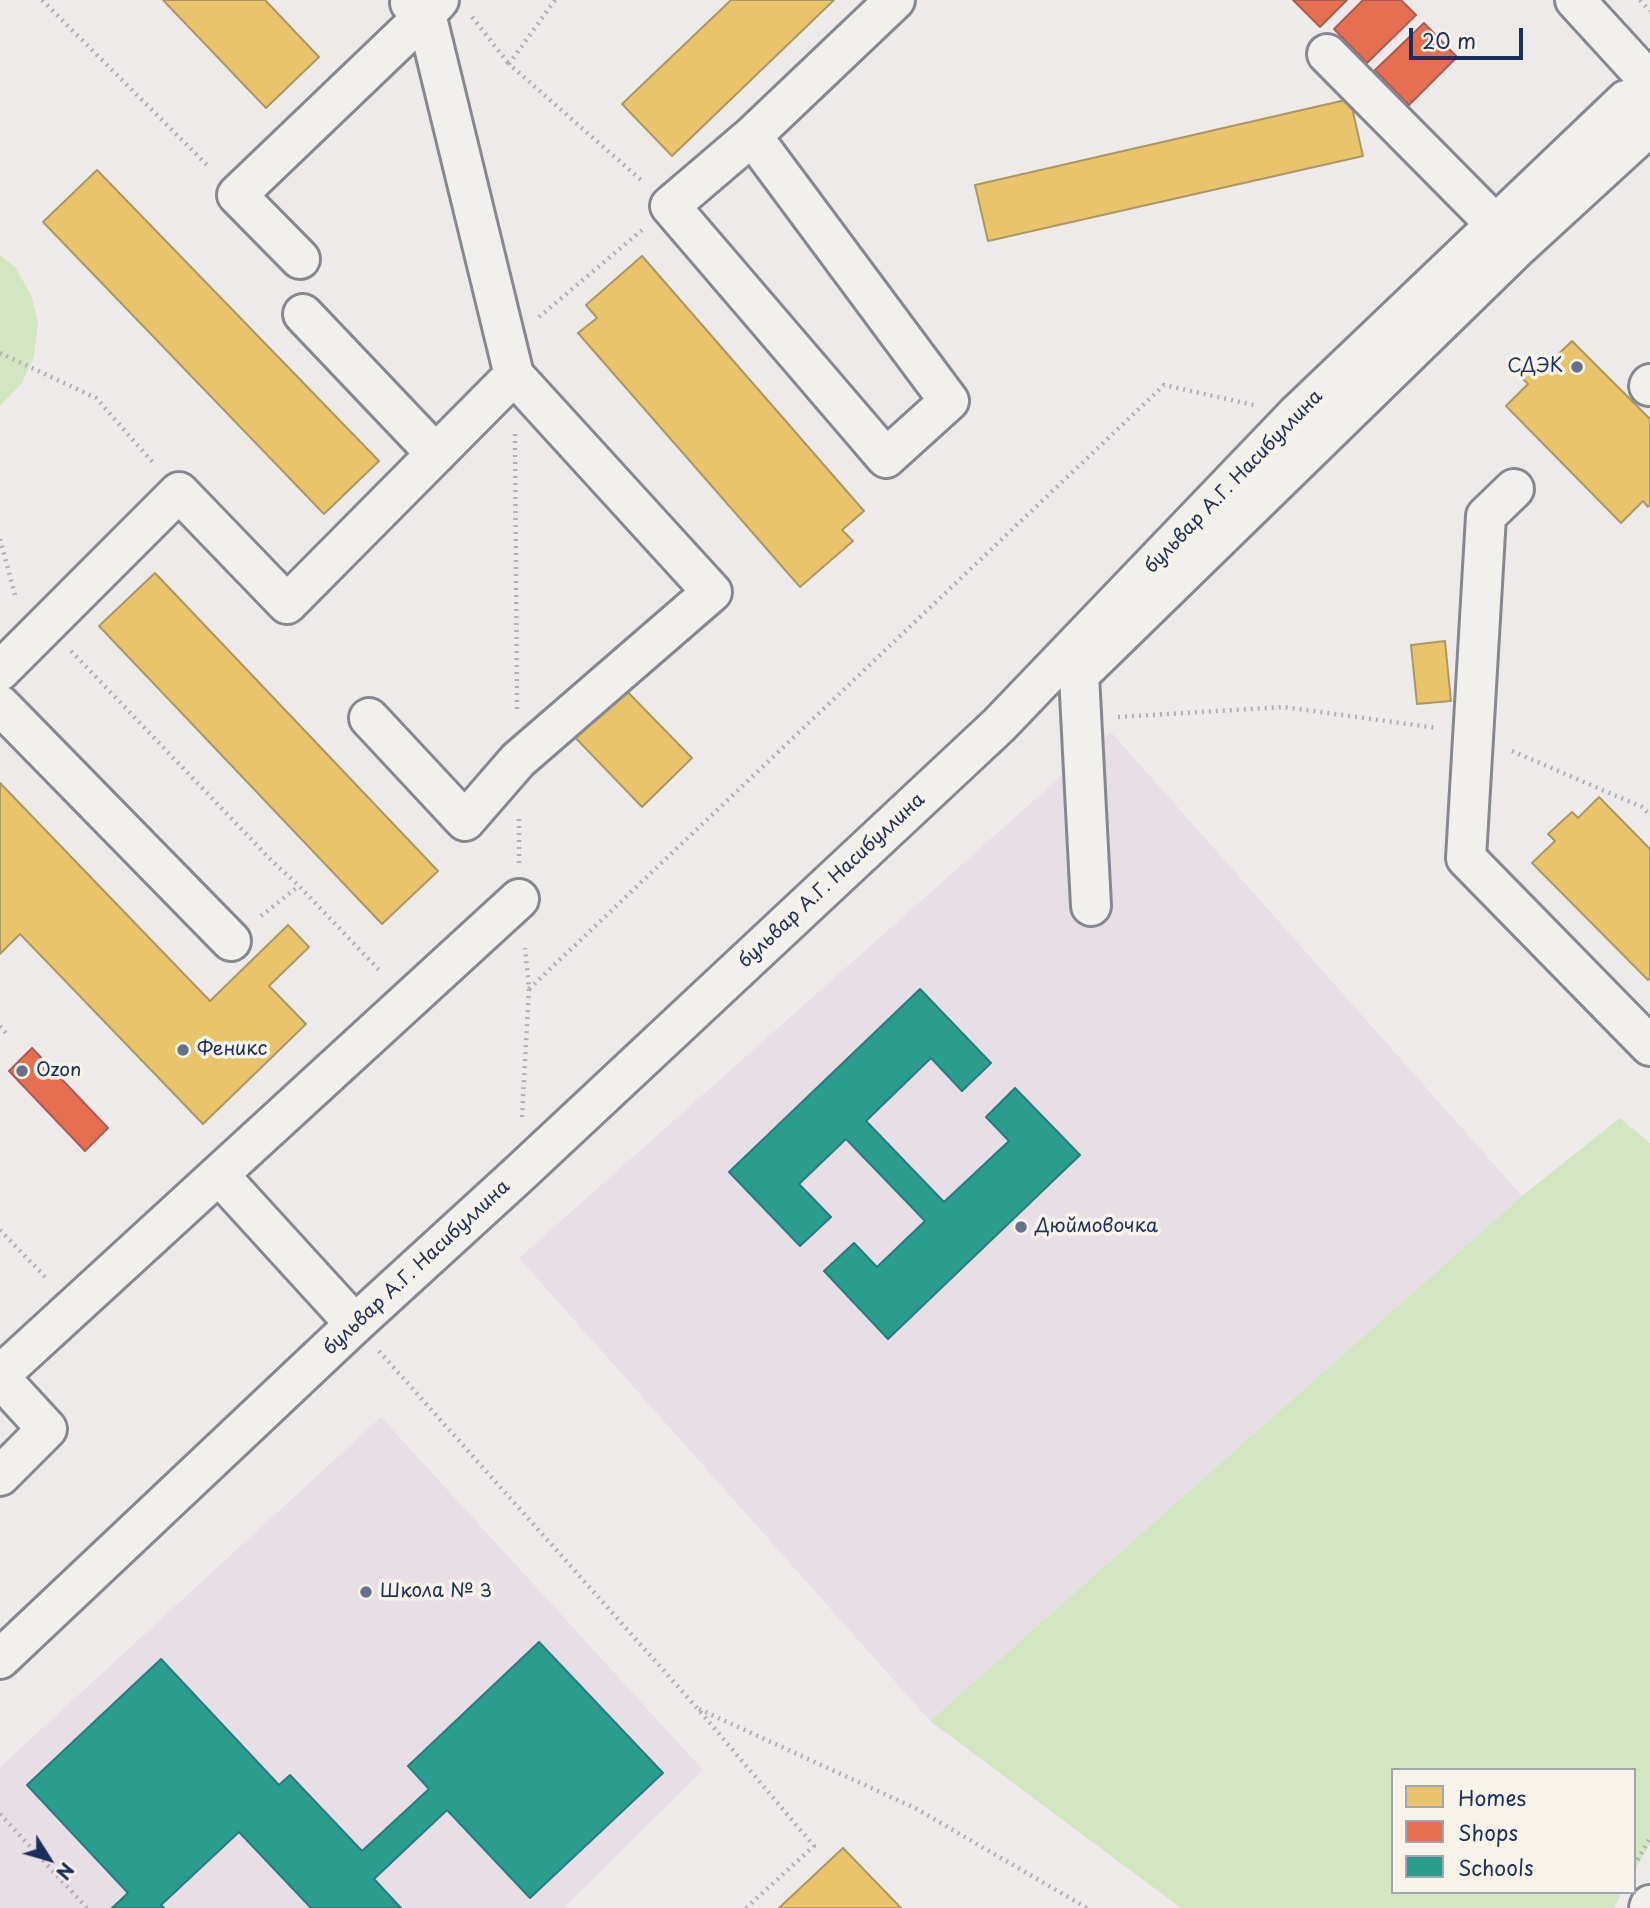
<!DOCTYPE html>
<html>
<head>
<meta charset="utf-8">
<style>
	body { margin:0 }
	#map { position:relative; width:1650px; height:1908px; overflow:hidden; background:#efeaea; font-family:"Playpen Sans",sans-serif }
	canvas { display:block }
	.legend { position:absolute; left:1391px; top:1768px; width:245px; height:126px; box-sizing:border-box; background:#f7f3e8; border:2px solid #9fa5b1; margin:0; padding:9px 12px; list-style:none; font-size:21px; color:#1b2f5e }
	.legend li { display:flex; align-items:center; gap:14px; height:35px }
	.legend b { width:35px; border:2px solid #9fa5b1 }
	.north { position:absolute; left:14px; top:1824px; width:70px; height:70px; -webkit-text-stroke:5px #f7f3e8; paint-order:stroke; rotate:127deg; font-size:19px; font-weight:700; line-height:28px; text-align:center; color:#1b2f5e }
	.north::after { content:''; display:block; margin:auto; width:24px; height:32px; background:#1b2f5e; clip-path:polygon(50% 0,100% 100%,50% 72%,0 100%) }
	.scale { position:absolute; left:1409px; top:28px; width:114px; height:32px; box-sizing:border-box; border:4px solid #1b2f5e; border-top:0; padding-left:9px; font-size:21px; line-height:24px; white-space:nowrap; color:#1b2f5e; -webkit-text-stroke:5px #f7f3e8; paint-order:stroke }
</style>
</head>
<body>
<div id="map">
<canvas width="1650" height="1908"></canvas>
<ul class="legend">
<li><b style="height:19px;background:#e9c46a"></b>Homes</li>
<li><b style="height:19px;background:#e76f51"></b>Shops</li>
<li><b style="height:19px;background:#2a9d8f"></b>Schools</li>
</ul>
<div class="north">N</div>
<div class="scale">20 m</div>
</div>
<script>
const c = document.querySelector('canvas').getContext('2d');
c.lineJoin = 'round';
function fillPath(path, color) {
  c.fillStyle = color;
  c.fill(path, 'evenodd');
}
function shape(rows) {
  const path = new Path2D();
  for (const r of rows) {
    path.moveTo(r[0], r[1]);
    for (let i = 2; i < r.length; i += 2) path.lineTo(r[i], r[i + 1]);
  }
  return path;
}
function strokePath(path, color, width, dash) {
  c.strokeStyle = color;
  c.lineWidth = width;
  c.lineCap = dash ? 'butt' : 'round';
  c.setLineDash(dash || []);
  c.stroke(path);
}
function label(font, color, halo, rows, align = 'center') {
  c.font = font + ' "Playpen Sans",sans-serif';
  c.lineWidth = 7;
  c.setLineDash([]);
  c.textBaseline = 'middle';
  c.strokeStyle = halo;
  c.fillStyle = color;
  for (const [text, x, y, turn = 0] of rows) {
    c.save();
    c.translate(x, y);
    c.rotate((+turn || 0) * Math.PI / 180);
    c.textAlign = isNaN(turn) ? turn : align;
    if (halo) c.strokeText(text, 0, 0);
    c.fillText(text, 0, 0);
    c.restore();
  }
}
fillPath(shape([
	[1111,732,1522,1196,930,1721,519,1258],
	[381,1417,703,1770,564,1908,0,1908,0,1767]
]), '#e8dee6');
fillPath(shape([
	[0,255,16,268,32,297,38,323,34,356,22,383,0,406],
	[1620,1118,1650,1143,1650,1844,1634,1871,1634,1770,1393,1770,1393,1892,1622,1892,1614,1908,1181,1908,930,1721,1522,1196]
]), '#d2e6c1');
const homes = shape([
	[163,0,265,0,319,57,266,108,163,0],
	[731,0,834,0,672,156,622,104,731,0],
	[1350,99,1363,156,988,241,975,185,1350,99],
	[97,170,379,461,324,514,43,222,97,170],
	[642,256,864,511,842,530,853,541,800,587,578,333,597,318,586,305,642,256],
	[1572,341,1650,419,1650,504,1648,507,1643,501,1621,523,1506,406,1528,384,1522,378,1545,355,1551,361,1572,341],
	[155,573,438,871,382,924,99,626,155,573],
	[1445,641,1451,701,1417,704,1411,645,1445,641],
	[617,681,692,758,642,807,567,729,617,681],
	[0,783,210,1001,288,925,309,947,269,986,306,1024,203,1124,20,934,0,954,0,783],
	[1599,797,1650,849,1650,978,1648,980,1532,863,1555,841,1548,834,1572,812,1578,818,1599,797],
	[843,1848,901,1908,779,1908,843,1848]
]);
fillPath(homes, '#e9c46a');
strokePath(homes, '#ab9766', 2);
const shops = shape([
	[1293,0,1347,0,1320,27,1293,0],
	[1363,0,1401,0,1416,15,1367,63,1334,29,1363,0],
	[1424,23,1457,57,1409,105,1375,70,1424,23],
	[32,1048,108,1128,85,1151,9,1071,32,1048]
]);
fillPath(shops, '#e76f51');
strokePath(shops, '#aa5c55', 2);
const schools = shape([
	[920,989,991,1063,962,1091,931,1058,866,1121,944,1202,1009,1141,986,1117,1015,1088,1080,1155,888,1339,824,1271,854,1243,877,1267,925,1221,846,1139,799,1184,831,1217,800,1246,729,1172,920,989],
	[539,1642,663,1773,530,1898,447,1810,374,1879,401,1908,311,1908,239,1832,161,1905,164,1908,112,1908,128,1893,27,1785,161,1659,279,1785,290,1775,362,1851,429,1789,408,1766,539,1642]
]);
fillPath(schools, '#2a9d8f');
strokePath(schools, '#267c80', 2);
const minor = shape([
	[1575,0,1650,82],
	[1327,54,1514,243],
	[752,136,670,206,886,458,949,401,752,136,895,0],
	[300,259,237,195,426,14,410,3],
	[303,314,436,454],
	[1649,386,1650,384],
	[1514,489,1486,516,1466,858,1650,1046],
	[0,671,179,492,287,604,514,375,426,14,439,0],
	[0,705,231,941],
	[369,718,465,821,518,760,712,592,514,375],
	[1091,906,1079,675,1518,247,1650,126],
	[219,1175,355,1324],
	[0,1375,519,899],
	[0,1378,47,1429,0,1476],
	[0,1659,355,1324,519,1174,999,725,1297,414,1626,100,1650,99],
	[1649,1908,1650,1905]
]);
strokePath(minor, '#868891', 44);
strokePath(shape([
	[42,0,209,167],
	[555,0,509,64,641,180],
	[1640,0,1650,11],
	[472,17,509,64],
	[539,317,642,230],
	[0,353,96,398,155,465],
	[515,434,517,709],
	[0,539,16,599],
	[71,651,272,861,299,886,381,972],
	[1118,717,1284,707,1437,728],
	[1512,751,1642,807,1650,815],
	[519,819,519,863],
	[261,916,299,886],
	[529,989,1164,385,1254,405],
	[0,1026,6,1033],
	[522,1117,529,989,525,948],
	[0,1230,47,1279],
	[379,1351,698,1709,814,1846,746,1908],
	[699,1709,915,1808,1087,1908],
	[0,1814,87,1908],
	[1634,1866,1650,1838]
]), '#b0b1b4', 4.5, [2, 5]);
strokePath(minor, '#f2f0ed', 38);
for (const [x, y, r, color] of [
	[1577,367,7,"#65708f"],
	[183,1050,7,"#65708f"],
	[22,1071,7,"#65708f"],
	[1021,1227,7,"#65708f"],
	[366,1592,7,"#65708f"]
]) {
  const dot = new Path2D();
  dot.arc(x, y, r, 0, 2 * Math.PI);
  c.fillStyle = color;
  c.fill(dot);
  strokePath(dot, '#f7f3e8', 2.5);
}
label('19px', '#1b2f5e', '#f7f3e8', [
	["СДЭК",1563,367,"right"],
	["Феникс",197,1050],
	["Ozon",36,1071],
	["Дюймовочка",1035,1227],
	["Школа № 3",380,1592]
], 'left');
label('19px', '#1b2f5e', '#f7f3e8', [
	["бульвар А.Г. Насибуллина",1234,482,-46],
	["бульвар А.Г. Насибуллина",832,881,-43],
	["бульвар А.Г. Насибуллина",417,1268,-43]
]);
</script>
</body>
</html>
